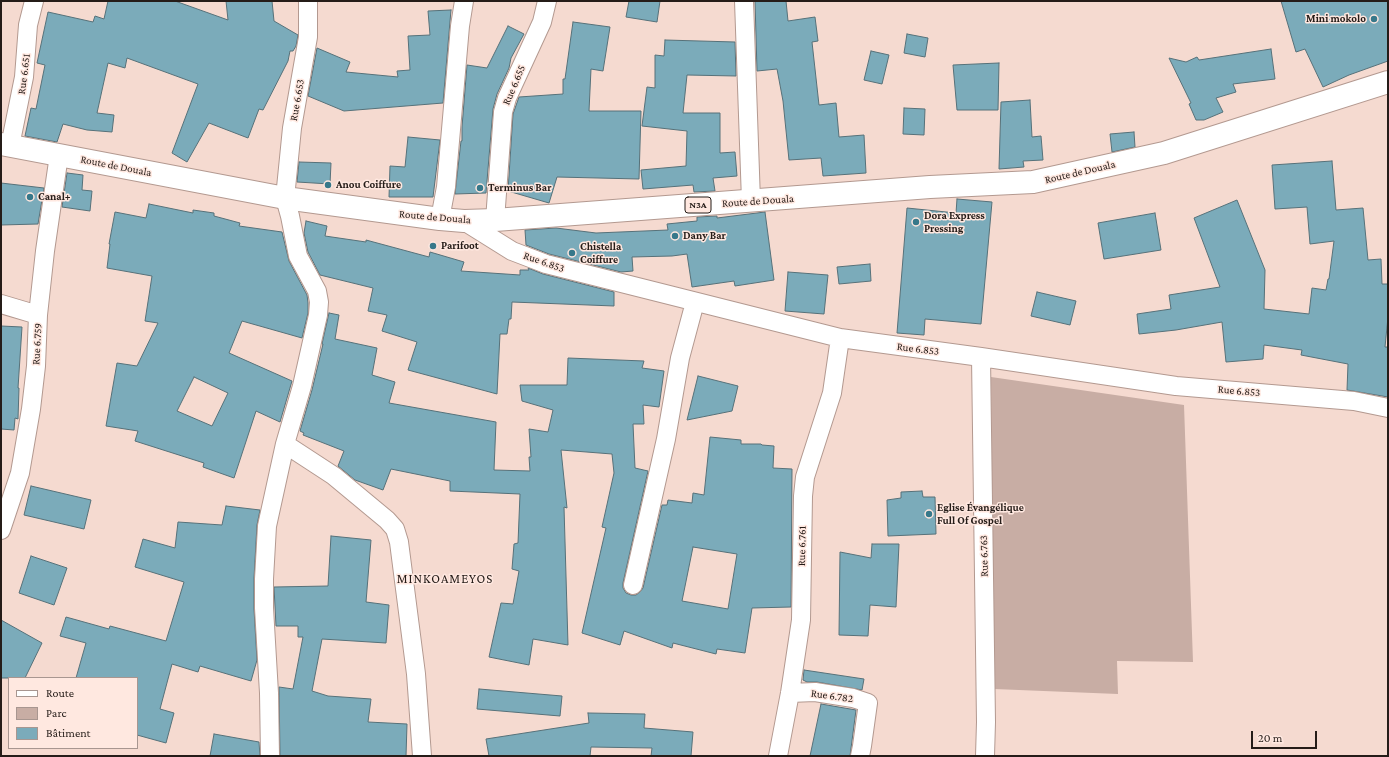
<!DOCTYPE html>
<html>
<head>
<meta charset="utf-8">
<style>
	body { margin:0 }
	#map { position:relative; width:1389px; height:757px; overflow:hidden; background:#f5dad0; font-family:"Crimson Pro",serif }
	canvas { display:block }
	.frame { position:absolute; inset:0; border:2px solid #251c18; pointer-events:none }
	.legend { position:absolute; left:8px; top:677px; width:130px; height:72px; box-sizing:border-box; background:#ffe8e0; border:1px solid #a89690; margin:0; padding:5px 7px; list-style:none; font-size:12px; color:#251c18 }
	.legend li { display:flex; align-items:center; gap:8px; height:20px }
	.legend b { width:20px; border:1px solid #a89690 }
	.scale { position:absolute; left:1251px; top:731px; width:66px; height:18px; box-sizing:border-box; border:2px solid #251c18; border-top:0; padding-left:5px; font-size:12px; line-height:14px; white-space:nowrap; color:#251c18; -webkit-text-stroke:3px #ffe8e0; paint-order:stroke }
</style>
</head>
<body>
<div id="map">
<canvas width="1389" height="757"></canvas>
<div class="frame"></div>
<ul class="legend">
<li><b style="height:5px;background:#fff"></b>Route</li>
<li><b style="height:11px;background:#c8ada4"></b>Parc</li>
<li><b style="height:11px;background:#7babba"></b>Bâtiment</li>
</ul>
<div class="scale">20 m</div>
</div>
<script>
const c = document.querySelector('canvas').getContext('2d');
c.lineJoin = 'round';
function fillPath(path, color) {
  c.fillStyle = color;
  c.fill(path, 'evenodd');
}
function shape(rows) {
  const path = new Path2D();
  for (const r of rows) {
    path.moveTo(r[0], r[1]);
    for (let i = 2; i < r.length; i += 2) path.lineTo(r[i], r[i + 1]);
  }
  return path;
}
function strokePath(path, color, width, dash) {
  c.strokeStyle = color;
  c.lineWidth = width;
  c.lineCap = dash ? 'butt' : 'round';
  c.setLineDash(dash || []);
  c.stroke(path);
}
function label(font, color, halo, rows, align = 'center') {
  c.font = font + ' "Crimson Pro",serif';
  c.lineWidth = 3;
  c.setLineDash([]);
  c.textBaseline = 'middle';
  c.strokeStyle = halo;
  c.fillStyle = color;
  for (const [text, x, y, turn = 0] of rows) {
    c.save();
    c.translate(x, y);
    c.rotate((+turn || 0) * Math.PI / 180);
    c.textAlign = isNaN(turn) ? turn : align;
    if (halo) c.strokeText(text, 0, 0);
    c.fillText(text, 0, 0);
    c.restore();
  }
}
fillPath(shape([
	[991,377,1184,405,1193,662,1117,661,1118,694,994,689]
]), '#c8ada4');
const building = shape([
	[108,1,175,1,228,20,226,1,272,1,274,21,298,35,296,46,293,51,290,51,288,61,263,110,259,109,248,138,209,123,187,162,172,153,198,84,127,58,125,68,108,63,97,113,114,115,112,132,87,130,63,124,57,142,25,136,31,108,36,109,45,65,37,63,48,12,93,22,95,16,104,19,108,1],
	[629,1,660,1,657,22,626,17,629,1],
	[755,1,786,1,788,21,815,17,818,41,812,42,819,105,836,103,839,137,864,135,866,173,823,176,821,158,789,160,783,101,777,69,757,71,755,1],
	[1281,1,1388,1,1388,61,1349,75,1323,87,1305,49,1296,52,1281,1],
	[451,10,443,103,344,111,308,96,317,48,350,62,346,72,398,77,397,71,410,70,408,36,430,35,428,11,451,10],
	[573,22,610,27,603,71,591,69,589,111,641,111,639,179,557,177,549,203,508,191,513,114,519,97,563,94,563,79,565,79,573,22],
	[508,26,524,34,511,58,509,68,497,94,493,109,486,193,455,194,461,141,462,141,462,127,467,65,487,68,508,26],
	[907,34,928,38,925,57,904,53,907,34],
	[665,40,735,42,736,76,687,75,683,113,720,113,720,153,735,152,737,176,713,178,715,191,694,192,693,185,643,189,641,170,686,166,687,131,642,126,647,87,655,88,655,55,664,56,665,40],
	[1271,49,1275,79,1233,84,1236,92,1216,98,1223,112,1204,120,1196,120,1189,104,1191,103,1169,58,1186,62,1197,57,1199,60,1271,49],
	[871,51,889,55,882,84,864,80,871,51],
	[999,63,998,110,957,110,953,65,999,63],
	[1030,100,1032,137,1041,136,1043,160,1023,161,1024,167,999,169,1001,102,1030,100],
	[904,108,925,109,924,135,903,134,904,108],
	[1134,132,1135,147,1112,152,1110,134,1134,132],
	[408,137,440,140,433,197,389,197,390,166,405,167,408,137],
	[1332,161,1336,210,1363,208,1368,260,1381,259,1382,284,1388,284,1388,317,1385,347,1388,347,1388,397,1347,390,1348,364,1301,355,1302,350,1264,345,1263,359,1226,362,1222,322,1176,330,1139,334,1137,314,1171,309,1169,295,1220,287,1194,218,1237,200,1265,270,1264,309,1309,314,1312,288,1326,290,1328,279,1329,279,1334,241,1310,244,1307,207,1275,209,1272,165,1332,161],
	[299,162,331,163,330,184,297,182,299,162],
	[67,173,83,175,82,190,92,191,90,211,62,207,67,173],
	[1,183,44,188,38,224,1,225,1,183],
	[957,199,992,202,981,324,925,319,924,335,897,333,907,208,956,213,957,199],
	[149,204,193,213,193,210,214,213,214,216,240,223,239,226,282,232,289,261,307,295,308,303,308,313,302,338,242,321,229,353,292,381,280,422,256,411,234,478,203,467,204,463,135,441,138,431,106,426,117,363,137,366,158,323,145,321,152,276,107,268,110,244,109,244,115,212,146,218,149,204],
	[194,377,228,393,212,426,177,411,194,377],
	[765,212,774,280,735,286,734,281,692,287,687,254,672,256,632,257,633,271,621,272,549,254,526,245,525,230,556,228,596,233,668,230,667,224,697,221,697,217,717,216,717,218,765,212],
	[1155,213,1161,250,1104,259,1098,223,1155,213],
	[306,221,327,226,325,236,366,242,366,240,429,257,430,252,464,262,461,271,520,275,520,270,529,270,528,268,543,274,614,292,614,306,512,302,511,319,509,319,507,334,500,334,497,394,408,370,417,342,382,331,387,315,368,311,373,288,320,275,308,252,304,233,306,221],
	[870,264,871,281,839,284,837,267,870,264],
	[788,272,828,275,824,314,785,311,788,272],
	[1037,292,1076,301,1070,325,1031,316,1037,292],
	[329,313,339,315,335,339,377,348,372,375,395,382,389,403,496,422,494,470,530,471,529,457,531,457,529,429,548,432,553,410,522,401,520,385,567,385,568,358,644,361,642,368,664,371,659,407,643,405,644,424,633,424,635,468,648,471,623,583,623,588,626,593,631,595,636,595,640,592,643,588,662,505,667,505,668,500,692,503,693,493,704,495,710,437,741,440,741,444,761,444,762,445,774,446,773,468,792,469,791,607,752,608,745,653,717,649,716,654,673,643,672,648,624,631,620,645,582,633,606,528,602,527,614,473,612,454,561,450,567,508,564,507,568,645,533,639,529,665,489,657,501,603,513,604,519,571,512,569,514,544,518,543,520,494,450,491,450,481,391,469,383,490,355,480,338,466,344,451,303,435,304,433,300,431,312,390,323,344,322,344,329,313],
	[693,547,737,554,728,609,682,601,693,547],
	[1,326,22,327,18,388,19,388,18,419,15,418,14,430,1,429,1,326],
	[698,376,738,386,732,411,687,420,698,376],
	[31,486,91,500,84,529,24,515,31,486],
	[922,491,923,497,935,497,936,534,888,536,887,500,901,498,901,492,922,491],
	[226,506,260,510,257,525,254,578,254,609,257,660,251,681,200,666,198,672,172,664,160,709,174,713,166,743,137,735,137,678,76,678,86,643,60,636,66,617,109,629,110,626,166,641,184,582,135,567,143,539,175,548,178,522,222,525,226,506],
	[331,536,371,540,366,602,389,605,386,643,322,639,312,691,328,696,371,699,368,722,407,724,406,756,280,756,279,687,293,689,303,637,298,637,298,626,276,626,274,587,328,586,331,536],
	[872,544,899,544,896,607,870,605,868,636,839,635,840,552,871,558,872,544],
	[31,556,67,568,54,605,19,593,31,556],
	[1,620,42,643,25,678,1,678,1,620],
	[804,670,864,679,862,690,817,682,807,682,803,680,804,670],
	[479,689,562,696,560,716,477,709,479,689],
	[821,704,856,710,850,756,810,756,821,704],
	[588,713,645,714,644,728,693,732,691,756,651,756,652,748,591,747,590,756,489,756,486,739,589,723,588,713],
	[214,734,259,742,260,756,210,756,214,734]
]);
fillPath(building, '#7babba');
strokePath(building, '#567179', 1);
const street = shape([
	[744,1,751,201],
	[10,146,24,77,28,25,34,1],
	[440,219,446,187,460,26,464,1],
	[495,220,503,112,507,98,542,22,547,1],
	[464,221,512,251,546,264,840,338,981,357,1176,386,1354,401,1388,408],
	[1,304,38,315],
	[981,357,986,722,985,756],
	[285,444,334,476,387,520,395,529,399,542,416,674,422,756],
	[1,530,20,473,31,409,36,366,38,315,45,251,59,155],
	[633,585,666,439,680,358,695,302],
	[790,693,815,692,853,698,868,703,862,746,860,756],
	[270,756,269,693,264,608,264,579,267,526,285,444,302,386,318,315,319,302,317,291,298,256,290,216,285,198,292,128,308,37,308,1],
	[778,756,790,693,801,620,803,496,805,477,832,393,840,338]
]);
const highway = shape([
	[1,144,285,198,440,219,464,221,495,220,930,187,1033,182,1164,153,1388,82]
]);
strokePath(street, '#b39990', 20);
strokePath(highway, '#b39990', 24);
strokePath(street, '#fff', 18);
strokePath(highway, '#fff', 22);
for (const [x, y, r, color] of [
	[1374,19,4,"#37788a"],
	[328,185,4,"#37788a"],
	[480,188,4,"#37788a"],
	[30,197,4,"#37788a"],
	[916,222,4,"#37788a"],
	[675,236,4,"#37788a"],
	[433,246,4,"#37788a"],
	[572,253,4,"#37788a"],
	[929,514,4,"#37788a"]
]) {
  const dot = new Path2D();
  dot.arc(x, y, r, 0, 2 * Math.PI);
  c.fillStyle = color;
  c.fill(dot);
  strokePath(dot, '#ffe8e0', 1.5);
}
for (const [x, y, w] of [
	[698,205,26]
]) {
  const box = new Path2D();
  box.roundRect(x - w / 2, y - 8, w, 16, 3);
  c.fillStyle = '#ffe8e0';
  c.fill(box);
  strokePath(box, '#251c18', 1);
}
label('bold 10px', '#251c18', null, [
	["N3A",698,205]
]);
label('bold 11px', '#251c18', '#ffe8e0', [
	["Mini mokolo",1366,19,"right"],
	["Anou Coiffure",336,185],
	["Terminus Bar",488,188],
	["Canal+",38,197],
	["Dora Express",924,216],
	["Pressing",924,229],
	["Dany Bar",683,236],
	["Parifoot",441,246],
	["Chistella",580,247],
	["Coiffure",580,260],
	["Eglise Évangélique",937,508],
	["Full Of Gospel",937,521]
], 'left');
label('11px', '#251c18', '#ffe8e0', [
	["Rue 6.651",24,74,-83],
	["Rue 6.655",514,85,-67],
	["Rue 6.653",297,100,-80],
	["Route de Douala",116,166,11],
	["Route de Douala",1080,172,-13],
	["Route de Douala",758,201,-4],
	["Route de Douala",435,217,5],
	["Rue 6.853",544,262,19],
	["Rue 6.759",37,344,-87],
	["Rue 6.853",918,349,7],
	["Rue 6.853",1239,391,5],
	["Rue 6.761",802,546,-89],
	["Rue 6.763",984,556,-91],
	["Rue 6.782",832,696,8]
]);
c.letterSpacing = '1px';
label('13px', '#251c18', '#ffe8e0', [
	["MINKOAMEYOS",445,579]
]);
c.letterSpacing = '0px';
</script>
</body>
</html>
